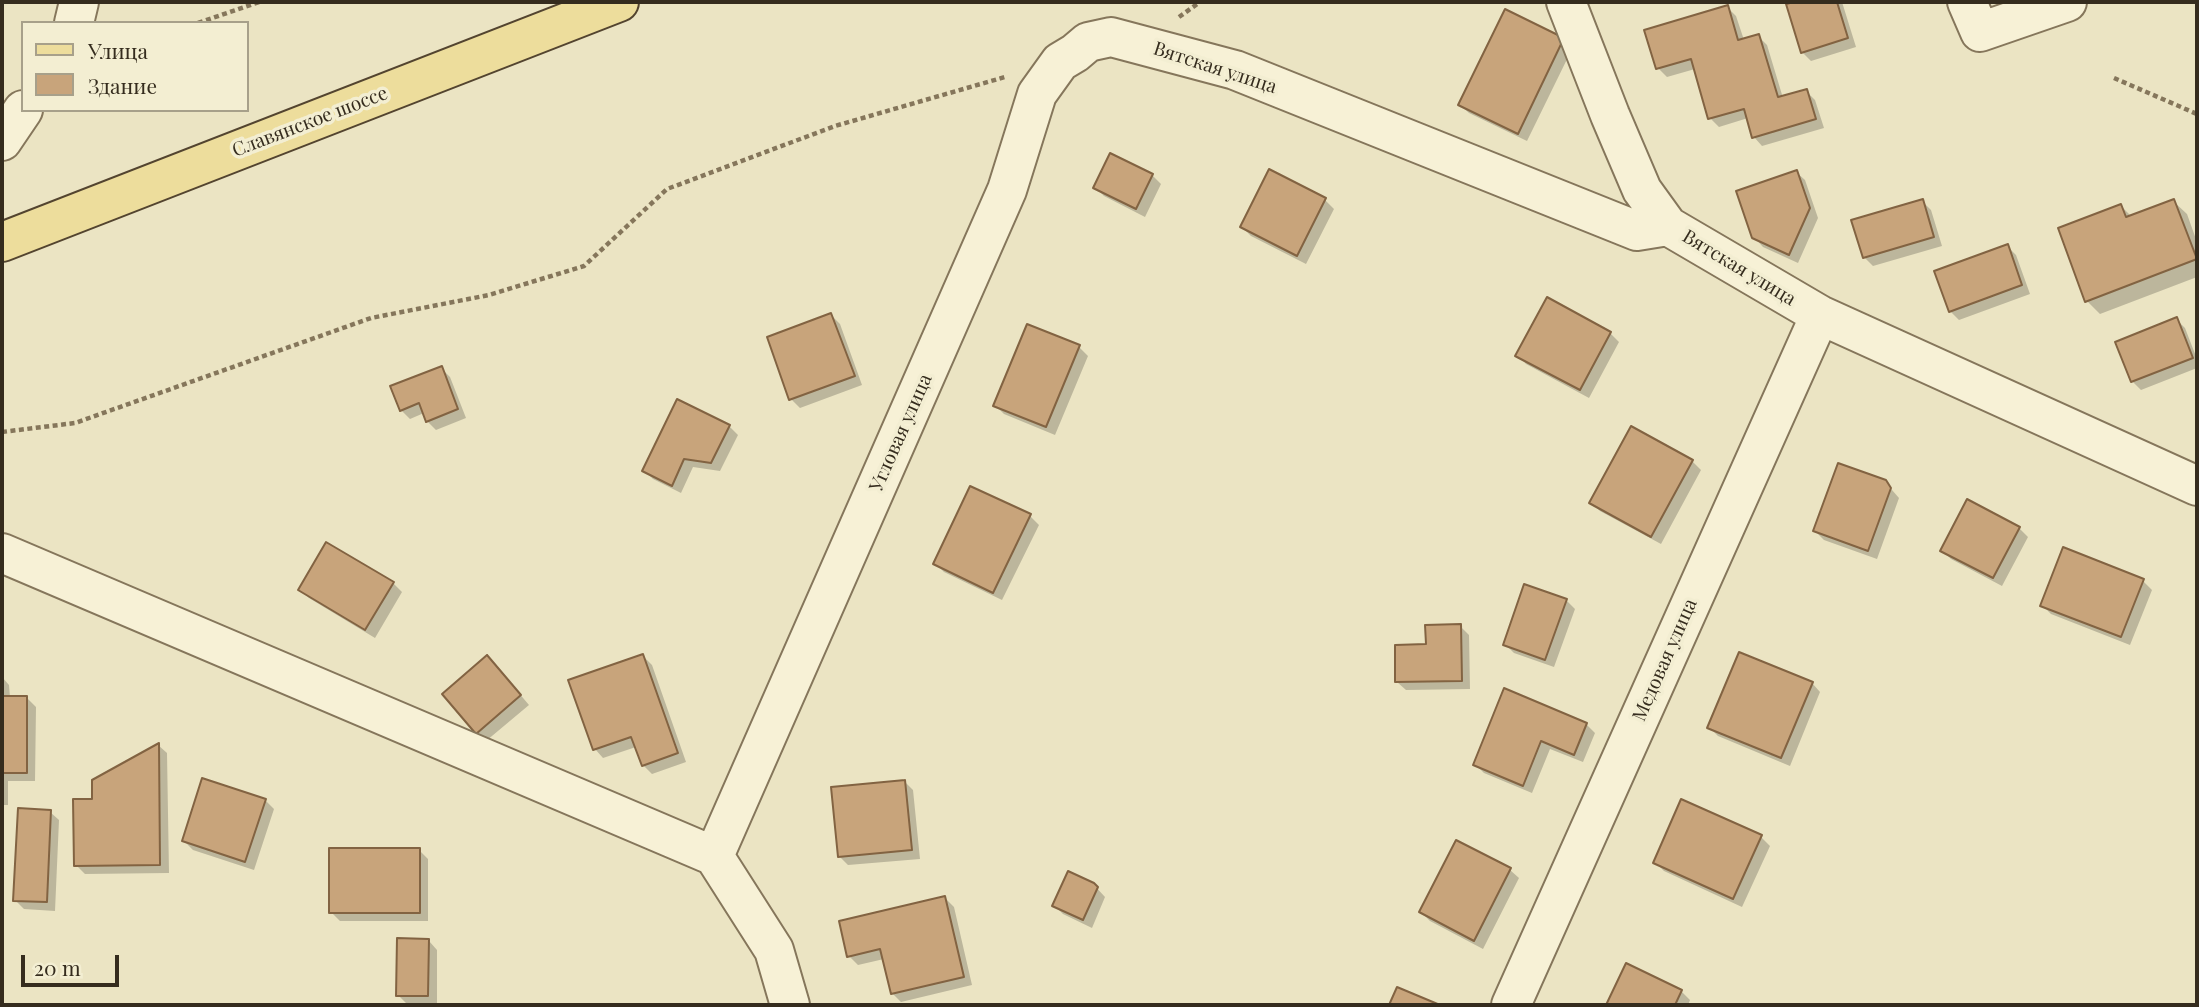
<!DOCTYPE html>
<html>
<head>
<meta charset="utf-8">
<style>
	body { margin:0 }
	#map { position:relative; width:2199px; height:1007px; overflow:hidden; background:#ebe4c3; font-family:"Playfair Display",serif }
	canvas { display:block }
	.frame { position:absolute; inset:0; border:4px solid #352c1e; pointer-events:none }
	.legend { position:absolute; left:21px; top:21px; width:228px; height:91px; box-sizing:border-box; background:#f3eed2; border:2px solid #a7a08a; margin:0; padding:9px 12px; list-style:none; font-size:21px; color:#352c1e }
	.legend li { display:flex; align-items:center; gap:14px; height:35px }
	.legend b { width:35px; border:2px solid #a7a08a }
	.scale { position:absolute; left:21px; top:955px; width:98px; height:32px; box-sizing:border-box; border:4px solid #352c1e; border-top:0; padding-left:9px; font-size:21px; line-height:24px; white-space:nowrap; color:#352c1e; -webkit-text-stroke:5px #f3eed2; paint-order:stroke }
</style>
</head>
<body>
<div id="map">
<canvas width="2199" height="1007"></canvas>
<div class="frame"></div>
<ul class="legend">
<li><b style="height:9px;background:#eddd9c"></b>Улица</li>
<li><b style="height:19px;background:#c8a47b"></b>Здание</li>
</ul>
<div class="scale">20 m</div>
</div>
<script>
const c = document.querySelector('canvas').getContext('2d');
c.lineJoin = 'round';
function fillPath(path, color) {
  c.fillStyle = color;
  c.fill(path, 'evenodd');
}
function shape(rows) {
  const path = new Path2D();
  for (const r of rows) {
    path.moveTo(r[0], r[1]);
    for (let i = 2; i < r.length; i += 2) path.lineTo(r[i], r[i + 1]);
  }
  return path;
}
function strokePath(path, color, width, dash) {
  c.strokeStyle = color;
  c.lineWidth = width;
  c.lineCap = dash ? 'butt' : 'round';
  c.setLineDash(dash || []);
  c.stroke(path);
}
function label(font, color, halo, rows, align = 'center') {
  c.font = font + ' "Playfair Display",serif';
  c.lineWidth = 7;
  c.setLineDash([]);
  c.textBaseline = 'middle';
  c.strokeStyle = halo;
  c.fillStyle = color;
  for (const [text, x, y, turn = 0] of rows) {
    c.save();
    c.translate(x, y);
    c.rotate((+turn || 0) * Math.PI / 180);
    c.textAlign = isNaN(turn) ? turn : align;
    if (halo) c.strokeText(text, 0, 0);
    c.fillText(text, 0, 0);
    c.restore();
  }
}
fillPath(shape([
	[1800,2,1842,2,1856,47,1811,61,1802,52,1789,5],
	[1727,7,1736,16,1744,40,1758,36,1767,45,1783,98,1806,91,1815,100,1824,128,1762,146,1754,137,1748,118,1719,127,1710,118,1695,69,1667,77,1658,68],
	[1506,12,1572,49,1527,141,1469,113,1460,105],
	[1270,172,1325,200,1334,209,1306,264,1251,236,1242,227],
	[1796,172,1805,180,1818,218,1798,263,1763,247,1754,237],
	[1152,175,1161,184,1145,217,1104,196,1095,187],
	[1922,201,1931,210,1942,246,1873,266,1864,257],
	[2173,201,2187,214,2197,242,2197,277,2100,314,2087,301,2121,206,2132,217],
	[2007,246,2016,255,2030,294,1959,320,1950,311],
	[831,315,840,324,862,385,800,408,791,399],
	[2176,319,2185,328,2197,359,2197,368,2141,390,2132,381],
	[1610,333,1619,342,1589,398,1526,364,1518,355],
	[1079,347,1088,356,1055,435,1004,414,995,405],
	[441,368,450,377,466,418,436,430,427,421,424,413,410,419,401,410],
	[729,426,738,435,720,471,693,467,681,493,653,479,644,470],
	[1632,428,1692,461,1701,470,1661,544,1600,511,1591,502],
	[1885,482,1899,498,1877,559,1824,540,1815,531],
	[1030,516,1039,525,1002,600,944,572,935,563],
	[2019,528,2028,537,2002,586,1951,559,1942,550],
	[2143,581,2152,590,2130,645,2051,614,2042,605],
	[393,583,402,592,375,638,309,598,300,589],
	[1566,600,1575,609,1554,667,1514,653,1505,644],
	[1460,626,1469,635,1470,689,1406,690,1397,682],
	[643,656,652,665,686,762,652,774,643,765,636,747,603,758,595,749],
	[496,666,529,705,486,741,477,732],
	[2,677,9,685,10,697,27,698,36,707,35,781,8,781,8,805,2,805],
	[1812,683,1820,692,1790,766,1718,736,1709,727],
	[1586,724,1595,733,1583,762,1550,749,1532,793,1484,773,1475,764],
	[158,745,167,753,169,873,85,874,76,865,94,801],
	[904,781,913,790,920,859,848,865,839,856],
	[265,800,274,809,254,870,193,850,184,841],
	[50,812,59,820,55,911,24,909,15,900],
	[1761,837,1770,846,1742,907,1664,871,1655,862],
	[1457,842,1510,870,1519,878,1483,949,1430,921,1421,912],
	[419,850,428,859,428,921,340,921,331,912],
	[1093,884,1105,897,1092,928,1063,914,1054,905],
	[945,898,954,907,972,985,901,1002,892,993,884,959,858,965,849,956],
	[429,941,437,950,437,1004,407,1004,398,995],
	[1627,966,1681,991,1690,1000,1688,1005,1608,1005]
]), '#0003');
const building = shape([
	[1794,2,1837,2,1848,38,1801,53,1786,4,1794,2],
	[1728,5,1738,40,1759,34,1778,97,1807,89,1816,119,1752,138,1744,109,1708,119,1691,59,1656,69,1644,30,1728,5],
	[1505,9,1564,38,1518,134,1458,105,1505,9],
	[1110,153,1153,174,1136,209,1093,188,1110,153],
	[1269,169,1326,198,1297,256,1240,227,1269,169],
	[1797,170,1810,208,1789,255,1752,238,1736,191,1797,170],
	[1923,199,1934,237,1863,258,1851,220,1923,199],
	[2174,199,2197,259,2085,302,2058,228,2121,204,2126,217,2174,199],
	[2008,244,2022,285,1949,312,1934,271,2008,244],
	[1547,297,1611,332,1580,390,1515,356,1547,297],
	[831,313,855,376,789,400,767,337,831,313],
	[2177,317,2193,358,2131,382,2115,342,2177,317],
	[1027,324,1080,345,1046,427,993,406,1027,324],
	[442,366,458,409,426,422,419,403,400,411,390,386,442,366],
	[677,399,730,425,711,463,684,459,672,486,642,471,677,399],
	[1631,426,1693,460,1651,537,1589,503,1631,426],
	[1838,463,1886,480,1891,488,1868,551,1813,531,1838,463],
	[970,486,1031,514,993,593,933,564,970,486],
	[1967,499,2020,527,1993,578,1940,551,1967,499],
	[326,542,394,582,365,630,298,590,326,542],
	[2063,547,2144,579,2121,637,2040,606,2063,547],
	[1524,584,1567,599,1545,660,1503,645,1524,584],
	[1461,624,1462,681,1395,682,1395,645,1426,644,1425,625,1461,624],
	[1739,652,1813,682,1781,758,1707,728,1739,652],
	[643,654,678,753,642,766,631,737,593,750,568,680,643,654],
	[487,655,521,695,476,734,442,694,487,655],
	[1504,688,1587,723,1574,755,1541,741,1523,786,1473,765,1504,688],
	[2,696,27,696,27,773,2,773,2,696],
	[159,743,160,865,74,866,73,799,92,799,92,780,159,743],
	[202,778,266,799,245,862,182,841,202,778],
	[905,780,912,850,838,857,831,787,905,780],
	[1681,799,1762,835,1733,899,1653,863,1681,799],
	[18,808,51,810,47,902,13,901,18,808],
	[1456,840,1511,868,1474,941,1419,912,1456,840],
	[329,848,420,848,420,913,329,913,329,848],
	[1068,871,1094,883,1098,887,1083,920,1052,906,1068,871],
	[945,896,964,977,891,994,880,949,847,957,839,921,945,896],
	[397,938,429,939,428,996,396,996,397,938],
	[1626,963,1682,990,1675,1005,1606,1005,1626,963],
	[1397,987,1440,1005,1389,1005,1397,987]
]);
fillPath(building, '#c8a47b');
strokePath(building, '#826342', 2);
const minor = shape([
	[1566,2,1610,115,1642,190,1668,226],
	[1967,2,1980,32,2067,2],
	[74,23,79,2],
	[2,141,23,110],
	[2,553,714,856,774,950,790,1005],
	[714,856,1007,190,1037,94,1060,62,1075,53,1088,42,1111,37,1235,70,1637,231,1668,226,1820,315,2197,486],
	[1511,1005,1820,315]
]);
const major = shape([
	[2,242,619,2]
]);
strokePath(minor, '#85765b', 42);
strokePath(major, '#53442f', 42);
strokePath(shape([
	[1179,17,1200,2],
	[198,23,259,2],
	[2114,78,2197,114],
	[2,432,75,423,371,318,489,295,584,266,667,189,835,126,1005,77]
]), '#85765b', 4.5, [5, 3.5]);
strokePath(minor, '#f7f1d6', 38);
strokePath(major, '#eddd9c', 38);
label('19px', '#352c1e', '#f3eed2', [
	["Вятская улица",1215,68,18],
	["Славянское шоссе",310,122,-21],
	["Вятская улица",1739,268,31],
	["Угловая улица",901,433,-66],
	["Медовая улица",1665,660,-66]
]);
</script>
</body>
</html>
